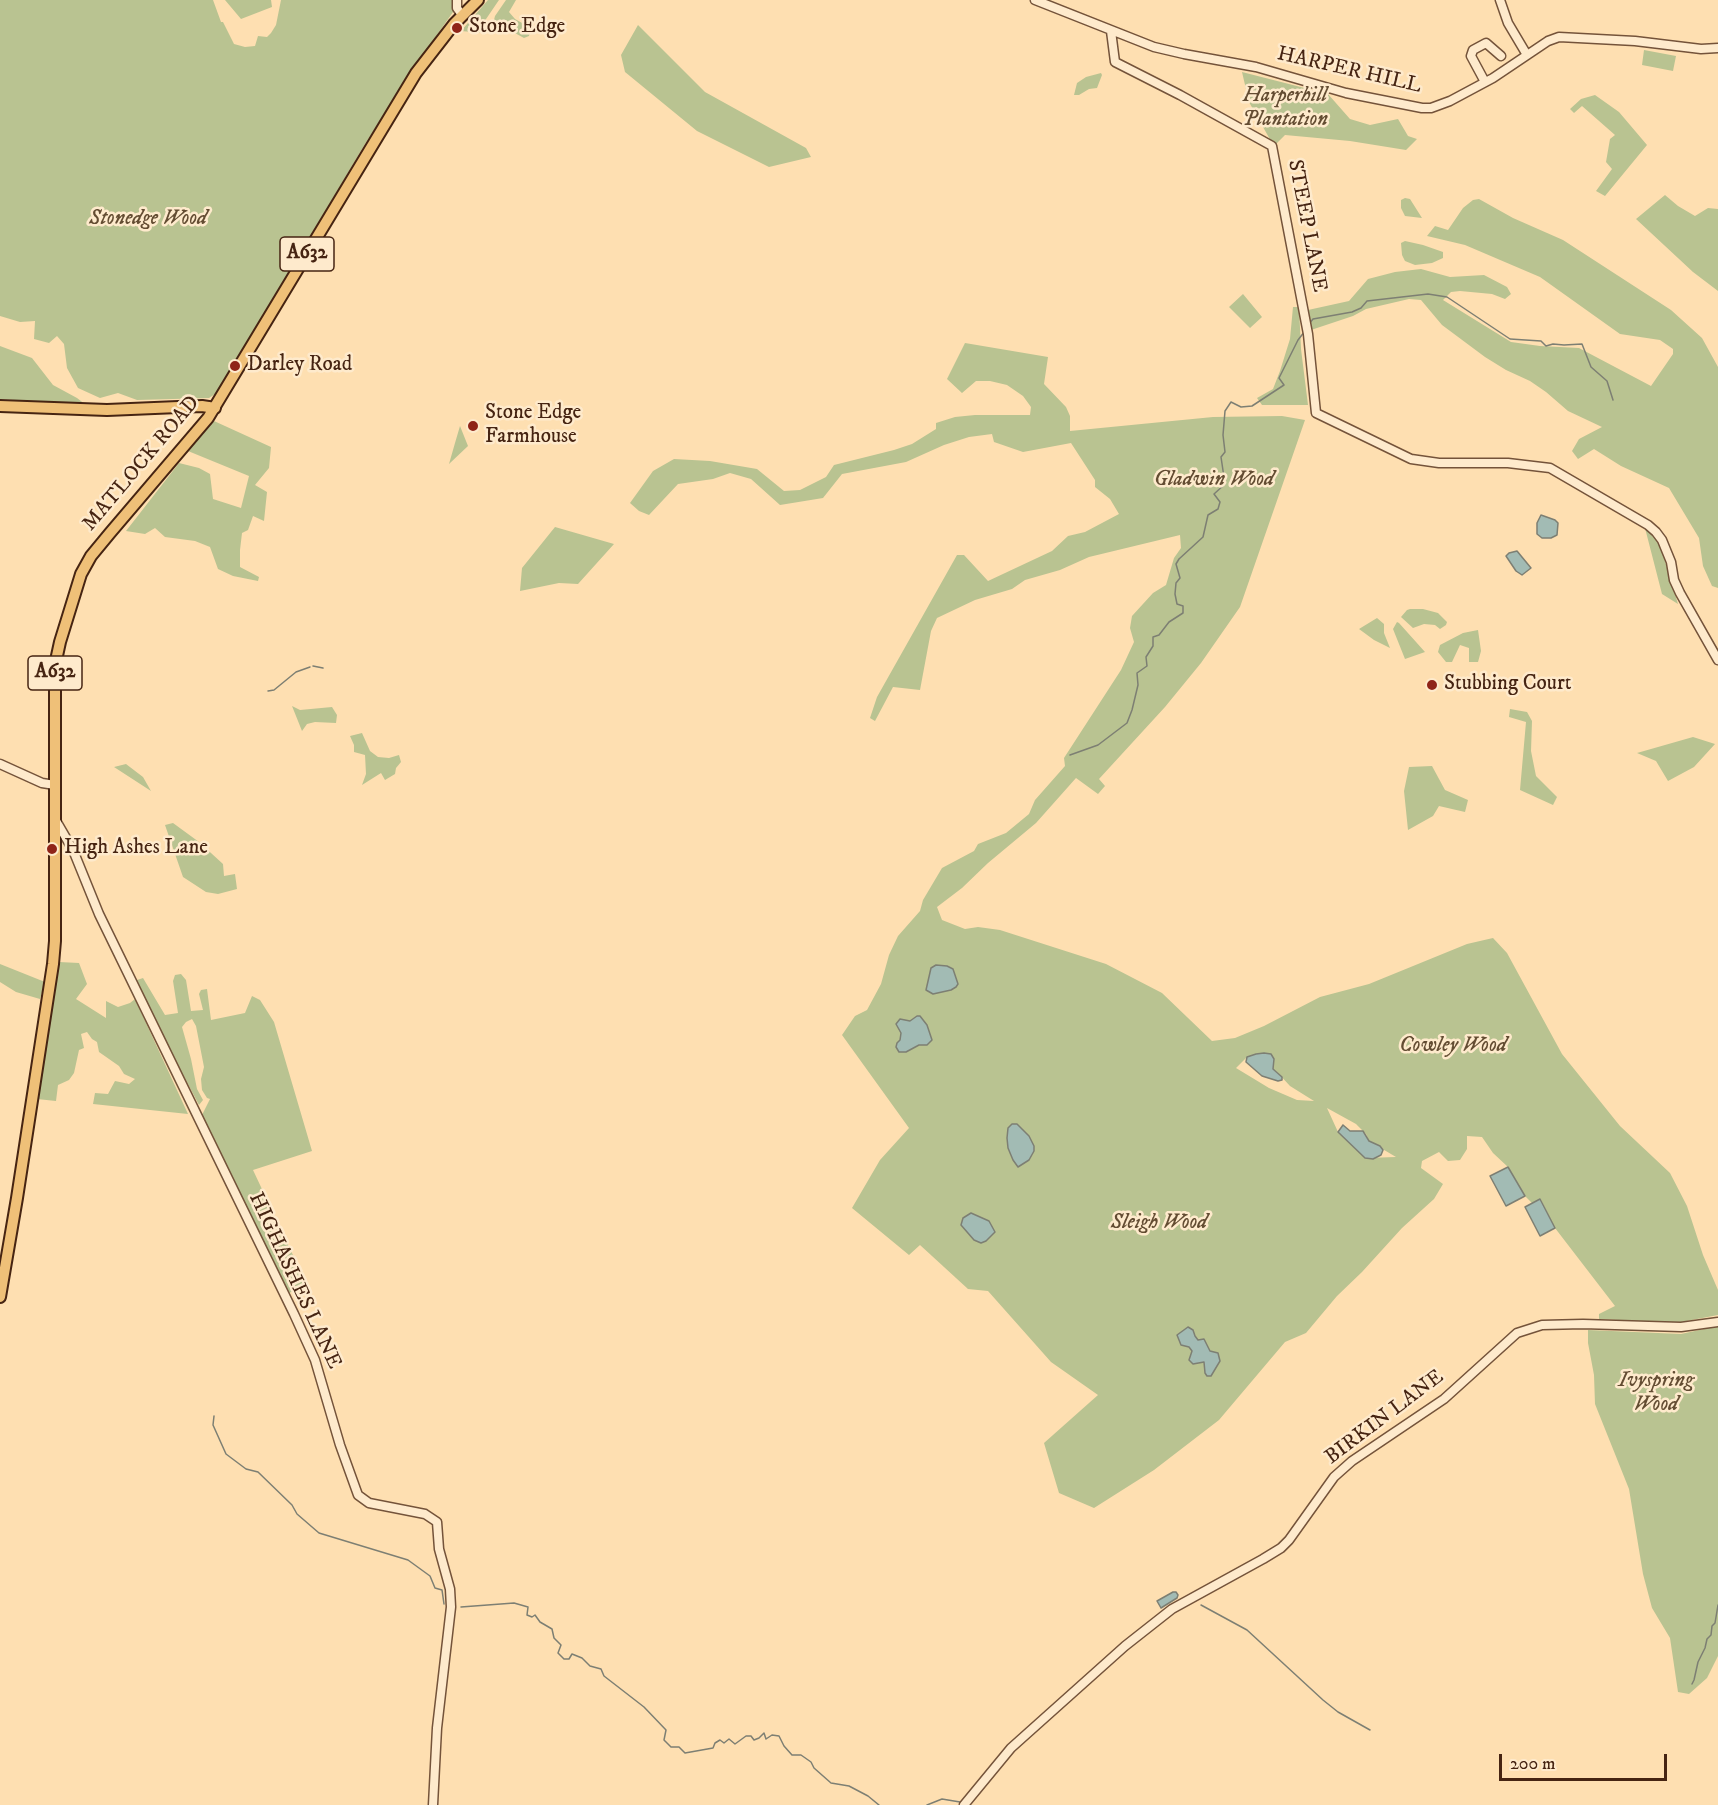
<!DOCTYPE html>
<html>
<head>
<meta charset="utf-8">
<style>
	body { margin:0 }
	#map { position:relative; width:1718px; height:1805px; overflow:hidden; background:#fedfb1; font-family:"IM FELL DW Pica",serif }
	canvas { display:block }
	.scale { position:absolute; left:1499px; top:1754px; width:168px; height:27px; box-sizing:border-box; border:3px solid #462412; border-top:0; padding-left:8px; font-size:18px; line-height:21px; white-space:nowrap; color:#462412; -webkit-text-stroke:4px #feeacc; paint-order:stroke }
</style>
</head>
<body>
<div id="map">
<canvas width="1718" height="1805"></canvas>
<div class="scale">200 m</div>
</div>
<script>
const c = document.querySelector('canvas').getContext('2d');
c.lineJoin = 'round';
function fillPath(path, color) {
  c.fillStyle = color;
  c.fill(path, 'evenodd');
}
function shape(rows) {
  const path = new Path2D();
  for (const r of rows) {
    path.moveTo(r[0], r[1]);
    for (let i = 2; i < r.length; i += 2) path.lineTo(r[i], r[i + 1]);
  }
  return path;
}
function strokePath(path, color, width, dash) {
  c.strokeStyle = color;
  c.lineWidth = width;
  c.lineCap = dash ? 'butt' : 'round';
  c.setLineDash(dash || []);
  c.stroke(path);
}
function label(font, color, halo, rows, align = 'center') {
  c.font = font + ' "IM FELL DW Pica",serif';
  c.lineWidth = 5;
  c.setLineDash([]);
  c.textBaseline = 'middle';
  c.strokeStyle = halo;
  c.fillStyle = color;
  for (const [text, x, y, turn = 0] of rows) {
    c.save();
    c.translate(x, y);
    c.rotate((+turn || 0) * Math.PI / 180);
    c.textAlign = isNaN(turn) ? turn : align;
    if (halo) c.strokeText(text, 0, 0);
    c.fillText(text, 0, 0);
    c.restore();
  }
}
fillPath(shape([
	[0,0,213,0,221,22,223,22,234,44,245,47,255,46,258,36,267,37,271,33,276,25,281,0,453,0,453,12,409,75,365,144,218,392,209,398,137,400,118,393,100,398,78,388,67,368,64,344,57,336,49,343,34,339,35,321,20,322,0,316],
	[225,0,271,0,272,7,241,19],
	[488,0,499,0,484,22,482,28,483,33,461,31],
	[506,0,516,0,509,12,515,19,531,28,529,36,524,38,504,27,493,24,495,16],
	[638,25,705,92,806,148,811,157,769,167,697,131,625,72,621,55],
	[1644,50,1676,56,1673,71,1642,65],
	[1242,72,1328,94,1350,119,1370,125,1398,119,1408,136,1417,139,1406,150,1350,141,1285,135,1276,144,1272,143,1249,102],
	[1101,73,1102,75,1097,88,1089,89,1079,95,1074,95,1077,83,1086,77],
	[1595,95,1619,112,1647,145,1605,196,1596,191,1612,169,1606,162,1610,139,1615,135,1582,106,1574,113,1570,109,1581,99],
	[1665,195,1678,206,1695,216,1708,208,1718,209,1718,291,1693,272,1636,219],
	[1405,198,1410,199,1422,218,1405,216,1401,208,1401,200],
	[1479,199,1513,218,1563,240,1671,310,1702,338,1718,367,1718,588,1712,586,1703,566,1699,538,1669,488,1621,466,1594,449,1578,459,1572,451,1579,439,1602,427,1568,411,1546,392,1530,381,1506,370,1485,357,1442,325,1421,300,1409,299,1366,309,1353,316,1311,330,1308,310,1349,301,1368,279,1395,272,1421,269,1450,277,1484,275,1507,287,1511,294,1505,299,1492,294,1460,291,1451,292,1443,300,1511,342,1540,346,1579,348,1651,386,1673,354,1673,349,1660,340,1620,334,1540,277,1465,245,1427,236,1435,226,1448,230,1463,208,1473,200],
	[1405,241,1423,245,1443,252,1443,258,1432,263,1415,265,1405,261,1402,255,1401,243],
	[1243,294,1262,317,1250,328,1229,307],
	[1293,307,1299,307,1301,349,1308,405,1262,405,1257,398,1273,389,1280,371,1290,339],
	[965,343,1048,357,1044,384,1066,407,1070,416,1070,431,1213,417,1282,416,1305,420,1240,607,1201,663,1165,707,1099,779,1105,786,1098,794,1076,778,1036,823,988,863,962,888,937,907,942,920,965,929,978,927,1000,930,1106,964,1162,993,1212,1041,1235,1038,1264,1026,1320,997,1369,984,1467,944,1493,938,1507,953,1562,1054,1620,1126,1670,1173,1687,1206,1703,1255,1718,1290,1718,1315,1676,1323,1599,1319,1599,1314,1615,1306,1555,1228,1541,1200,1532,1203,1525,1196,1508,1167,1493,1153,1482,1137,1467,1136,1467,1149,1460,1160,1448,1161,1439,1152,1422,1161,1421,1168,1443,1184,1434,1199,1402,1228,1362,1272,1337,1296,1306,1333,1285,1342,1219,1420,1154,1470,1094,1508,1059,1493,1044,1443,1098,1395,1051,1362,988,1291,968,1289,920,1245,909,1255,852,1208,880,1160,909,1128,842,1035,855,1016,867,1010,881,984,889,955,898,936,920,911,923,900,942,868,974,851,978,844,1006,833,1029,814,1035,800,1065,766,1064,758,1121,670,1134,642,1130,628,1132,616,1153,593,1166,585,1174,558,1181,548,1180,535,1089,557,1060,570,1025,580,1012,589,975,600,937,618,931,631,920,690,893,687,875,721,870,718,877,697,957,555,964,555,988,581,1052,551,1068,536,1085,532,1119,514,1110,499,1095,487,1095,480,1071,443,1023,452,994,442,992,434,969,437,944,445,906,462,842,474,823,498,780,505,751,479,730,473,713,479,678,484,649,515,639,511,630,503,653,471,674,459,710,461,757,469,784,491,800,490,826,477,834,465,894,450,912,444,936,429,936,423,955,417,975,415,1030,415,1031,407,1023,396,1007,385,990,381,976,381,962,393,947,379],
	[1256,1054,1274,1059,1273,1069,1277,1072,1290,1086,1314,1101,1297,1100,1269,1088,1236,1068,1247,1057],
	[1327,1108,1356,1124,1366,1134,1369,1141,1396,1157,1366,1158,1338,1132],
	[0,346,32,358,53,385,77,398,86,405,0,399],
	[214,421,271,447,269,468,255,485,267,492,264,521,253,516,248,530,242,533,240,550,240,567,259,577,258,581,233,576,218,569,210,547,195,541,165,537,155,528,145,534,126,531,179,463,199,468,210,474,213,499,241,508,249,476,188,451],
	[460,426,468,446,449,464,455,443],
	[555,527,614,544,578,584,559,583,520,591,522,568],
	[1645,528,1658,538,1678,604,1662,594],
	[1410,609,1423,609,1438,613,1447,622,1446,625,1440,629,1435,625,1424,624,1413,628,1401,617,1407,610],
	[1377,618,1384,624,1384,633,1390,648,1374,640,1359,629],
	[1397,622,1399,623,1425,652,1405,659,1393,629],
	[1478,630,1481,651,1478,662,1469,662,1469,648,1460,645,1452,662,1446,662,1438,652,1440,645,1463,633],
	[292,706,300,710,332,707,337,715,336,723,315,722,307,724,302,731],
	[1510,709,1527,712,1532,721,1531,751,1536,776,1557,797,1553,805,1520,790,1526,722,1509,717],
	[362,733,370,751,378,757,389,758,399,755,401,762,396,768,395,774,385,780,381,773,362,785,366,774,365,755,354,752,354,745,350,736],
	[1693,737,1715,744,1694,767,1668,781,1656,761,1637,753],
	[126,764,143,777,151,791,114,767],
	[1432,766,1445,790,1468,800,1465,812,1439,806,1433,816,1408,830,1404,791,1409,767],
	[173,823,199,842,223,864,224,876,235,874,237,889,218,894,206,892,183,877,165,825],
	[59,962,79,963,87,984,76,999,106,1018,106,1001,118,1007,130,1003,135,999,188,1114,93,1104,95,1093,108,1094,115,1081,129,1084,135,1079,124,1074,119,1066,99,1052,97,1042,92,1039,87,1032,81,1034,84,1048,79,1050,74,1073,69,1080,58,1085,56,1101,37,1099],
	[0,964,45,982,40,999,16,992,0,982],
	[181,974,186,980,191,1011,203,1010,199,994,201,990,207,989,211,1020,245,1013,252,996,260,1000,274,1022,312,1151,253,1170,307,1285,289,1293,202,1115,210,1099,207,1098,202,1090,201,1079,204,1067,196,1026,192,1019,186,1022,182,1027,191,1059,197,1089,203,1100,199,1105,134,981,143,978,165,1015,178,1013,173,981,175,975],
	[1718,1326,1718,1656,1707,1678,1689,1694,1678,1692,1670,1638,1652,1608,1643,1574,1629,1489,1595,1404,1594,1375,1588,1343,1588,1330,1681,1334]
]), '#b9c391');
const water = shape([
	[1541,515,1555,520,1558,523,1557,535,1551,538,1542,538,1537,534,1537,523,1541,515],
	[1517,551,1531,568,1522,575,1516,571,1506,556,1509,553,1517,551],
	[936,965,947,966,953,969,958,984,956,987,951,990,933,994,926,990,931,968,936,965],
	[917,1016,920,1016,927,1025,932,1040,927,1045,919,1045,906,1052,899,1052,896,1047,897,1043,900,1040,901,1033,896,1024,900,1019,910,1021,917,1016],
	[1264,1053,1271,1054,1274,1059,1273,1069,1282,1077,1282,1080,1278,1081,1262,1076,1246,1062,1247,1057,1256,1054,1264,1053],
	[1012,1124,1017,1124,1029,1136,1034,1146,1034,1151,1029,1160,1018,1167,1013,1160,1008,1148,1007,1138,1008,1128,1012,1124],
	[1343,1125,1350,1131,1363,1131,1369,1141,1380,1146,1383,1150,1381,1155,1373,1159,1365,1158,1338,1132,1343,1125],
	[1508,1167,1525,1196,1506,1206,1490,1176,1508,1167],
	[1540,1199,1555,1228,1540,1236,1525,1207,1540,1199],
	[971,1213,989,1221,995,1232,986,1241,981,1243,974,1240,961,1225,963,1218,971,1213],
	[1188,1327,1193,1330,1195,1336,1198,1340,1204,1339,1210,1351,1218,1353,1220,1361,1211,1376,1207,1376,1205,1373,1204,1362,1193,1364,1189,1360,1192,1351,1189,1347,1181,1345,1177,1335,1188,1327],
	[1173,1592,1176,1592,1178,1595,1177,1598,1161,1608,1157,1601,1173,1592]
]);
fillPath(water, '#a2bbb4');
strokePath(water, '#7d7f73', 1.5);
strokePath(shape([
	[1309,324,1313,319,1352,312,1361,308,1367,301,1428,294,1447,297,1510,339,1541,341,1546,346,1553,344,1564,345,1582,344,1591,367,1607,381,1613,400],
	[313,666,323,668],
	[268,691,274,690,296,672,310,667],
	[1070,755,1098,745,1127,723,1132,710,1138,685,1137,673,1147,666,1146,657,1153,646,1153,637,1159,635,1169,622,1183,613,1183,606,1177,604,1175,594,1176,583,1180,578,1176,564,1179,559,1203,537,1208,515,1218,509,1220,502,1214,494,1225,484,1221,457,1225,452,1223,435,1225,411,1231,402,1241,407,1252,406,1284,385,1279,378,1298,340,1305,331],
	[214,1416,213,1425,226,1454,246,1469,258,1472,292,1505,297,1514,319,1533,408,1560,430,1576,435,1588,442,1590,444,1604],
	[1201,1605,1247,1630,1323,1700,1338,1712,1370,1730],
	[461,1607,514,1603,528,1607,527,1615,532,1617,535,1615,540,1622,552,1629,554,1638,561,1645,558,1653,564,1659,569,1659,572,1654,582,1658,590,1666,601,1669,604,1676,644,1707,666,1730,664,1740,671,1747,679,1747,685,1753,713,1748,715,1743,720,1740,724,1743,729,1739,735,1744,746,1736,751,1736,754,1740,759,1738,764,1733,766,1739,772,1735,779,1736,784,1746,792,1755,801,1755,811,1762,814,1768,831,1783,849,1786,868,1796,879,1805],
	[1692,1684,1694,1680,1698,1662,1705,1648,1707,1639,1711,1635,1712,1626,1715,1623,1718,1605],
	[927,1805,942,1799,960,1802]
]), '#7d7f73', 1.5);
const minor = shape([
	[457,0,457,8,462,15],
	[1035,0,1154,47,1184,54,1256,67,1346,93,1422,108,1431,108,1450,101,1493,78,1548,41,1559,37,1635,41,1701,49,1718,48],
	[1500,0,1508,23,1527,55],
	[1111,31,1115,62,1180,95,1272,146,1308,334,1316,413,1411,459,1439,463,1508,463,1550,468,1648,525,1656,532,1662,540,1671,562,1674,580,1680,593,1718,660],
	[1485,82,1471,56,1473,50,1486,43,1501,56],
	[0,764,42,783,55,785],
	[55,819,73,850,99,914,294,1314,315,1360,340,1445,358,1495,369,1503,425,1514,437,1522,439,1549,450,1589,451,1607,437,1728,433,1805],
	[964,1805,1011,1748,1125,1646,1172,1609,1263,1559,1281,1548,1289,1540,1334,1477,1352,1461,1444,1399,1517,1333,1542,1325,1583,1324,1681,1327,1718,1322]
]);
const major = shape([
	[0,406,107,410,202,406,215,408],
	[0,1297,17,1198,53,964,55,941,55,665,60,642,81,574,91,556,110,533,208,418,416,73,454,24,478,0]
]);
strokePath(minor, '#74533a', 11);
strokePath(major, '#462412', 14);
strokePath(minor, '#feeacc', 8);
strokePath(major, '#efc078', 10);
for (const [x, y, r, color] of [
	[457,28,6,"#8f2418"],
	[235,366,6,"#8f2418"],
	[473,426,6,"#8f2418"],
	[1432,685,6,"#8f2418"],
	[52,849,6,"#8f2418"]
]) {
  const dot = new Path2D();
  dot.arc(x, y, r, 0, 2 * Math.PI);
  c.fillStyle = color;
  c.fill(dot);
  strokePath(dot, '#feeacc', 2);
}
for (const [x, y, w] of [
	[307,254,54],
	[55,673,54]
]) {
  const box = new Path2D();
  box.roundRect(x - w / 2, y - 17, w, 34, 4.5);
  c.fillStyle = '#feeacc';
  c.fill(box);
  strokePath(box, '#462412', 1.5);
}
label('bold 20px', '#462412', null, [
	["A632",307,254],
	["A632",55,673]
]);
label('21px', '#462412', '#feeacc', [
	["Stone Edge",469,28],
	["Darley Road",247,366],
	["Stone Edge",485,414],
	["Farmhouse",485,438],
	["Stubbing Court",1444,685],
	["High Ashes Lane",64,849]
], 'left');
label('21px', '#462412', '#feeacc', [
	["HARPER HILL",1349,71,13],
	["STEEP LANE",1306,226,79],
	["MATLOCK ROAD",142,464,-50],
	["HIGHASHES LANE",294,1281,65],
	["BIRKIN LANE",1385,1418,-37]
]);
label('italic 21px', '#634c32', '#feeacc', [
	["Harperhill",1285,97],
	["Plantation",1285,121],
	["Stonedge Wood",148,220],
	["Gladwin Wood",1214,481],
	["Cowley Wood",1453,1047],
	["Sleigh Wood",1159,1224],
	["Ivyspring",1656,1382],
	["Wood",1656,1406]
]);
</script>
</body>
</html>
